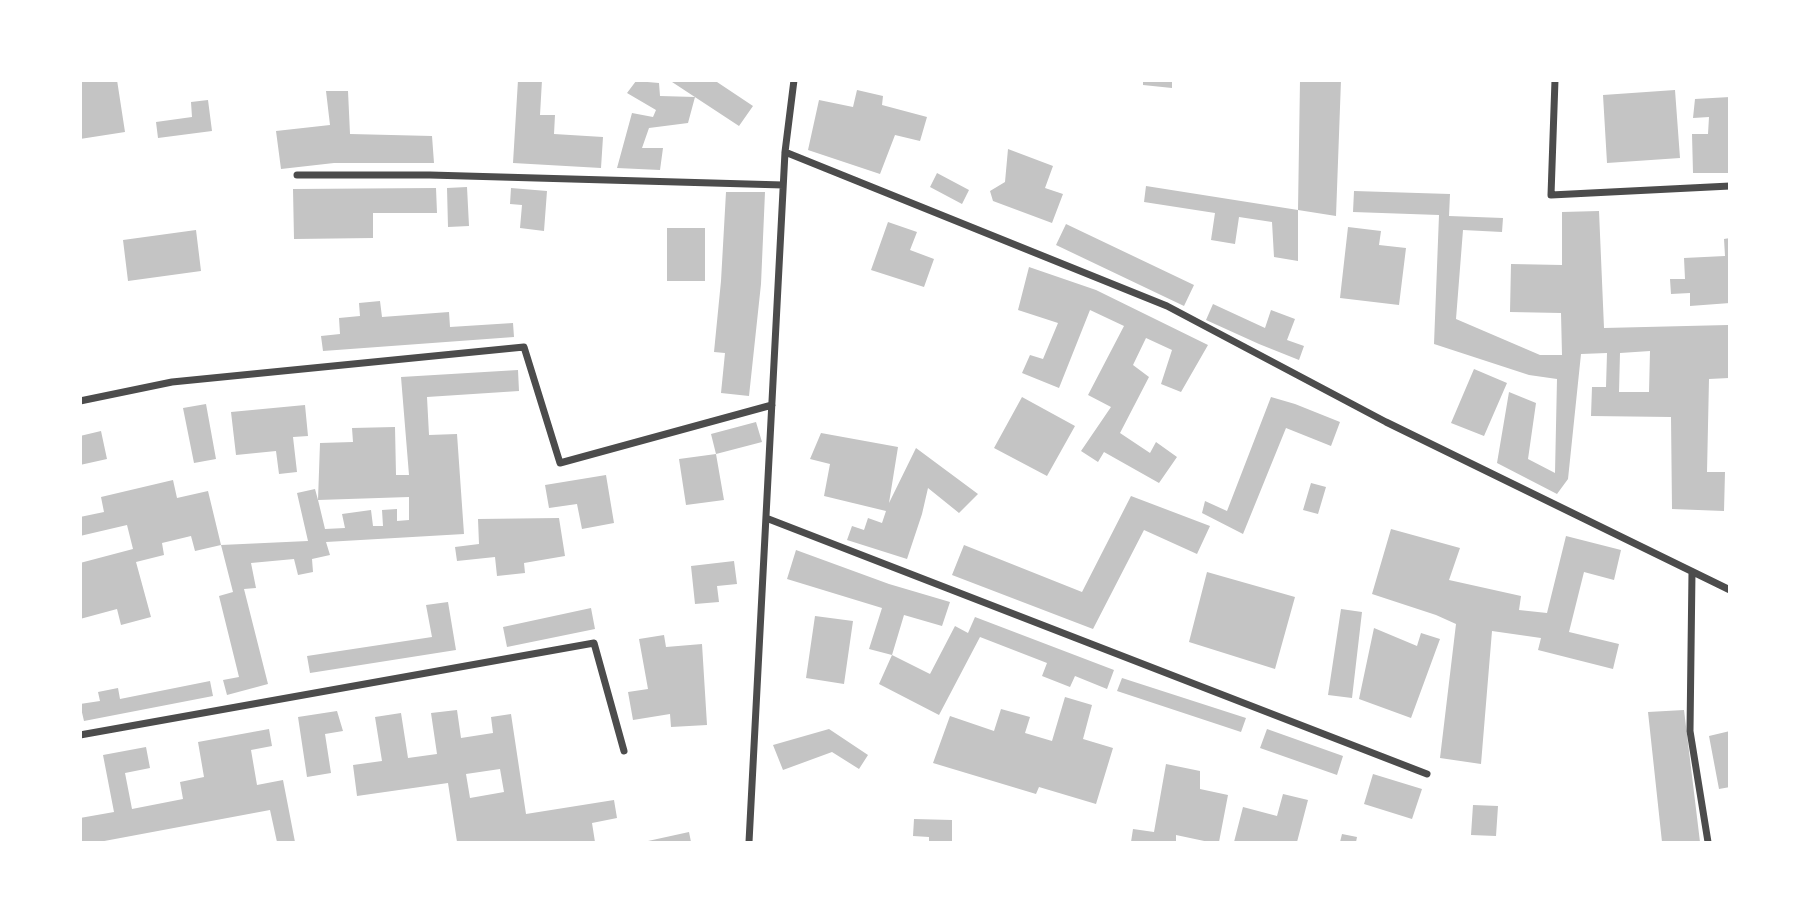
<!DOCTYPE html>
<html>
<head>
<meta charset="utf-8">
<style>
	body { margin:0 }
	#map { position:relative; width:1810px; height:923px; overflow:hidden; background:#fff; font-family:"Asap Condensed",sans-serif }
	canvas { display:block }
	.frame { position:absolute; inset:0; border:82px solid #fff; pointer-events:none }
</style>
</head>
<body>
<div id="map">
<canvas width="1810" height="923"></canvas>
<div class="frame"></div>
</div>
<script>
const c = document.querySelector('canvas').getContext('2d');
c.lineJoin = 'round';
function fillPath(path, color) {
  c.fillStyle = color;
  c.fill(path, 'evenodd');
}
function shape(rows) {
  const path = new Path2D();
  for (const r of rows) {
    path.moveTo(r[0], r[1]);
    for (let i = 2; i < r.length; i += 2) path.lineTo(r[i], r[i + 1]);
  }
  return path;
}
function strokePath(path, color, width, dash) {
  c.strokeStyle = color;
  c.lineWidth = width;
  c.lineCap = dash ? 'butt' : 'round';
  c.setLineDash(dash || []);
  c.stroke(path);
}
fillPath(shape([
	[80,80,117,80,125,132,80,139],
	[518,80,542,80,540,115,555,115,554,134,603,137,601,168,513,163],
	[669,80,714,80,753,106,739,126],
	[1143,80,1172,80,1172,88,1143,85],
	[1300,80,1341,80,1336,216,1298,210],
	[636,81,659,83,660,96,695,97,688,123,649,128,642,148,663,148,660,170,617,168,632,113,653,117,656,110,627,93],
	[857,90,883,96,882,105,927,117,920,141,895,135,880,174,808,150,819,100,853,107],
	[1675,90,1680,158,1607,163,1603,95],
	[326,91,348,91,350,134,432,136,434,163,334,163,281,169,276,131,330,125],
	[1730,97,1730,173,1693,173,1692,134,1708,134,1709,117,1693,118,1695,99],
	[208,100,212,131,158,138,156,122,192,117,191,102],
	[1008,149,1053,166,1045,188,1063,194,1052,223,993,201,990,191,1005,182],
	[937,173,969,190,962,204,930,187],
	[1146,186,1298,210,1298,261,1274,257,1272,222,1239,217,1235,244,1211,240,1215,213,1144,202],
	[467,187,469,226,448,227,447,188],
	[436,188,437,213,373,213,373,238,294,239,293,189],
	[511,188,547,191,544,231,520,228,522,205,510,204],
	[1354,191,1450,194,1449,216,1503,218,1502,232,1463,230,1456,319,1540,355,1562,355,1561,313,1510,312,1511,264,1562,265,1562,212,1599,211,1604,328,1728,325,1729,378,1709,379,1707,472,1725,472,1724,511,1672,509,1671,417,1591,416,1592,387,1606,387,1607,353,1581,354,1568,479,1557,494,1497,463,1509,392,1536,403,1528,459,1555,473,1557,379,1529,375,1434,344,1439,215,1353,212],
	[1650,351,1649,392,1619,392,1620,353],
	[726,192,765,192,761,284,749,396,721,393,725,353,714,352,721,281],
	[888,222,917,232,910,250,934,259,924,287,871,270],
	[1066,224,1194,285,1184,306,1056,245],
	[1348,227,1381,231,1379,245,1406,248,1399,305,1340,298],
	[667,228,705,228,705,281,667,281],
	[196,230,201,271,128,281,123,240],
	[1730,238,1730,303,1690,306,1690,293,1671,294,1670,279,1685,279,1684,258,1725,256,1724,239],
	[1029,267,1096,290,1208,345,1181,392,1161,384,1172,350,1146,338,1133,365,1149,377,1120,433,1150,453,1156,442,1177,457,1159,483,1104,452,1098,462,1081,451,1111,407,1088,395,1124,326,1090,310,1059,388,1022,373,1030,355,1043,359,1058,323,1018,310],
	[380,301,382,317,449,312,450,327,513,323,514,337,323,351,321,336,340,334,339,318,360,316,359,303],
	[1213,304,1265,328,1271,310,1295,319,1287,340,1304,346,1299,360,1259,344,1206,320],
	[1474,369,1507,383,1484,436,1451,423],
	[518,370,519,391,427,397,429,435,457,434,464,534,326,542,330,555,312,559,313,572,298,575,294,559,251,563,256,588,244,589,268,684,227,695,223,680,239,677,219,596,233,592,221,545,308,541,297,493,315,489,318,500,319,504,325,529,345,528,342,514,371,510,373,526,383,526,382,510,397,509,397,521,409,520,409,497,318,500,320,443,353,442,352,428,395,427,396,475,409,475,401,377],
	[1022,397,1075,426,1047,476,994,448],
	[1271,397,1295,404,1340,422,1331,446,1286,428,1243,534,1202,513,1205,501,1227,511],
	[206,404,216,459,194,463,183,408],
	[305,405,308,436,293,437,297,472,279,474,276,451,236,455,231,412],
	[756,422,762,442,716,454,724,500,686,505,679,459,716,454,711,434],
	[101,431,107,459,80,465,80,436],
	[821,433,898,447,889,503,916,448,978,494,959,513,928,488,922,514,907,559,847,540,852,526,864,530,868,518,882,523,886,511,824,496,830,464,810,459],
	[606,475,614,523,582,529,577,504,549,508,545,485],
	[173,480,177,498,208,491,221,545,195,551,191,536,162,543,164,555,136,562,151,617,121,625,117,609,80,619,80,563,133,549,127,525,80,536,80,517,104,512,101,497],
	[1311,483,1326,487,1318,514,1303,510],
	[1131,496,1210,526,1197,554,1144,530,1093,629,952,575,964,545,1082,592],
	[559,518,565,556,524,563,525,573,497,576,495,557,457,561,455,547,479,544,478,519],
	[1391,529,1460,548,1449,580,1521,596,1519,610,1547,613,1566,536,1621,550,1614,580,1584,572,1569,632,1619,644,1613,669,1538,650,1541,638,1492,631,1481,764,1440,758,1456,624,1436,615,1372,594],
	[796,550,889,584,950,602,942,626,904,615,892,655,869,649,882,608,787,579],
	[734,561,737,584,717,586,719,602,695,604,691,566],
	[1207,572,1295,597,1275,669,1189,642],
	[448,602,456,650,310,673,307,656,432,637,426,605],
	[591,608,595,629,507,647,503,627],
	[1341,609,1362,612,1352,698,1328,695],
	[815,616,853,621,844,684,806,678],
	[975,617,1114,670,1107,689,1075,676,1070,687,1042,676,1047,663,980,637,939,715,879,684,892,655,930,674,955,626,968,633],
	[1374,628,1417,646,1421,633,1440,639,1411,718,1359,699],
	[664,635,666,647,702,644,707,725,671,727,670,714,633,720,628,692,648,689,639,639],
	[1122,678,1246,718,1241,732,1117,691],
	[210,681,213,696,84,721,80,704,100,701,98,692,118,688,120,699],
	[1065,697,1092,705,1083,739,1113,748,1096,804,1039,787,1036,794,933,763,950,716,994,731,1001,709,1030,717,1025,733,1052,741],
	[457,710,461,738,493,733,491,717,511,714,526,814,614,800,617,818,592,823,595,842,457,842,448,783,357,796,353,765,382,761,375,717,401,713,408,758,437,754,431,713],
	[500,769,504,792,470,798,466,774],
	[1684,710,1700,842,1662,842,1648,712],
	[337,711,343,731,325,734,331,773,307,777,298,717],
	[269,729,272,746,251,750,257,785,283,780,295,842,277,842,270,810,99,842,80,842,80,818,114,812,103,755,146,747,150,768,125,773,132,809,183,799,180,782,204,777,198,742],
	[829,729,868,755,859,769,832,752,783,770,773,745],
	[1267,729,1343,756,1337,775,1260,748],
	[1730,731,1730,787,1719,789,1709,736],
	[1166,764,1200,771,1200,789,1228,795,1219,842,1209,842,1176,835,1176,842,1131,842,1133,829,1154,832],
	[1373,774,1422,789,1412,819,1364,804],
	[1283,794,1308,800,1297,842,1234,842,1243,807,1277,816],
	[1473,805,1498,806,1496,836,1471,835],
	[914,819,952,820,952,842,929,842,929,837,913,836],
	[689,832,691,842,649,842,648,841],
	[1342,834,1357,837,1356,842,1340,842]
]), '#c4c4c4');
strokePath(shape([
	[1555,80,1551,195,1730,186],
	[785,152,1167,306,1386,422,1730,590],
	[297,175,430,175,783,185],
	[80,401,172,382,524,347,560,463,772,405],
	[766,518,1427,774],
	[1692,572,1690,731,1708,842],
	[80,735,594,643,624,751],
	[749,842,785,152,794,80]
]), '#4c4c4c', 7);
</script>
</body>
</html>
